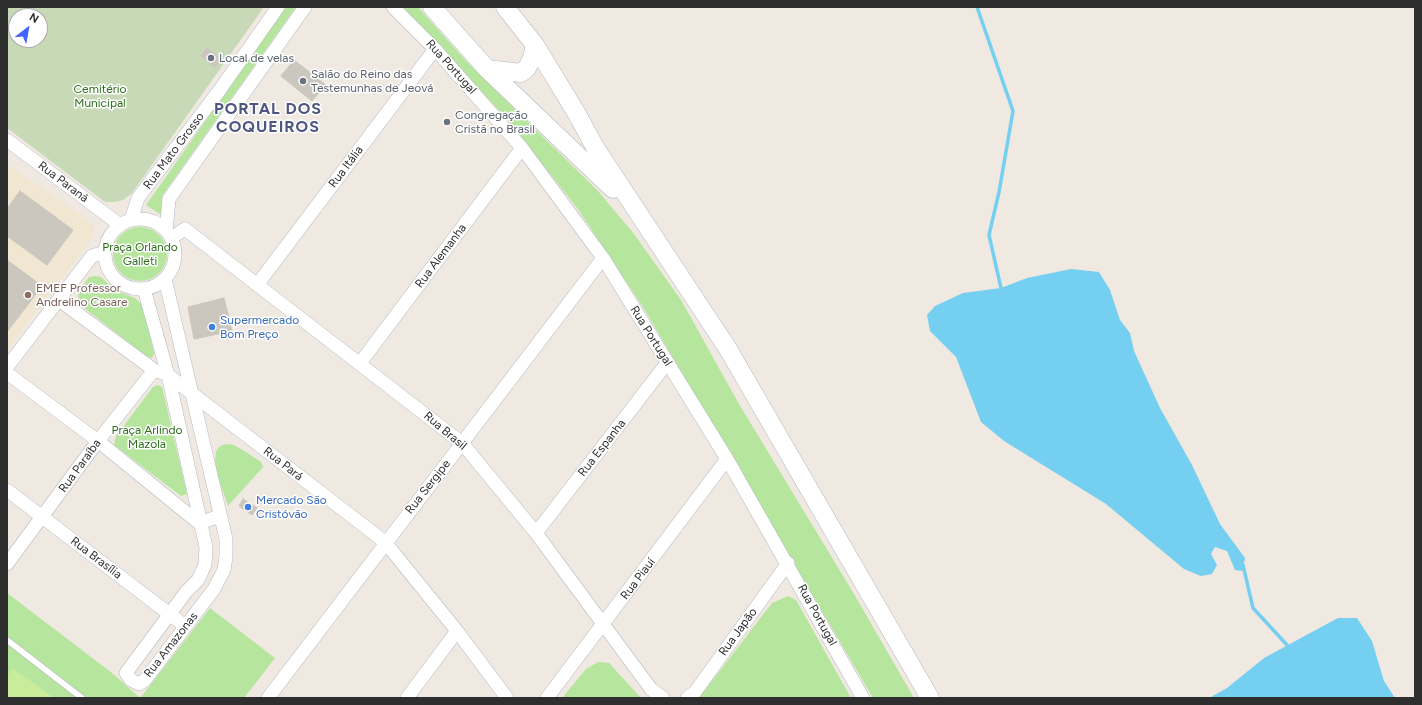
<!DOCTYPE html>
<html>
<head>
<meta charset="utf-8">
<style>
	body { margin:0 }
	#map { position:relative; width:1422px; height:705px; overflow:hidden; background:#efe9e1; font-family:Figtree,sans-serif }
	canvas { display:block }
	.frame { position:absolute; inset:0; border:8px solid #2e2e2e; pointer-events:none }
	.north { position:absolute; left:8px; top:8px; width:40px; height:40px; box-sizing:border-box; background:#fff; border:1px solid #ababab; border-radius:50%; rotate:31deg; font-size:11px; font-weight:700; line-height:16px; text-align:center; color:#2e2e2e }
	.north::after { content:''; display:block; margin:auto; width:14px; height:18px; background:#4264fb; clip-path:polygon(50% 0,100% 100%,50% 72%,0 100%) }
</style>
</head>
<body>
<div id="map">
<canvas width="1422" height="705"></canvas>
<div class="frame"></div>
<div class="north">N</div>
</div>
<script>
const c = document.querySelector('canvas').getContext('2d');
c.lineJoin = 'round';
function fillPath(path, color) {
  c.fillStyle = color;
  c.fill(path, 'evenodd');
}
function shape(rows) {
  const path = new Path2D();
  for (const r of rows) {
    if (r.length === 3) {
      path.moveTo(r[0] + r[2], r[1]);
      path.arc(r[0], r[1], r[2], 0, 2 * Math.PI);
      continue;
    }
    path.moveTo(r[0], r[1]);
    for (let i = 2; i < r.length; i += 2) path.lineTo(r[i], r[i + 1]);
  }
  return path;
}
function strokePath(path, color, width, dash) {
  c.strokeStyle = color;
  c.lineWidth = width;
  c.lineCap = dash ? 'butt' : 'round';
  c.setLineDash(dash || []);
  c.stroke(path);
}
function label(font, color, halo, rows, align = 'center') {
  c.font = font + ' Figtree,sans-serif';
  c.lineWidth = 3;
  c.setLineDash([]);
  c.textBaseline = 'middle';
  c.strokeStyle = halo;
  c.fillStyle = color;
  for (const [text, x, y, turn = 0] of rows) {
    c.save();
    c.translate(x, y);
    c.rotate((+turn || 0) * Math.PI / 180);
    c.textAlign = isNaN(turn) ? turn : align;
    if (halo) c.strokeText(text, 0, 0);
    c.fillText(text, 0, 0);
    c.restore();
  }
}
fillPath(shape([
	[7,164,88,220,92,224,94,230,91,240,7,350]
]), '#f0e6d1');
fillPath(shape([
	[286,7,296,7,162,196,161,215,146,205],
	[403,7,418,7,467,62,598,191,634,234,681,300,739,404,854,594,914,698,873,698,643,307,578,209,505,117],
	[140,254,27],
	[95,276,101,277,116,291,135,298,143,306,154,353,152,358,146,356,79,304,78,292,89,277],
	[158,385,162,387,187,494,181,496,114,445,116,436,153,387],
	[226,444,234,445,246,452,261,462,263,467,228,506,217,475,215,461,216,451,220,446],
	[7,593,112,673,140,698,7,698],
	[788,596,796,600,851,698,699,698,772,603],
	[210,608,275,658,244,698,142,698,141,697],
	[598,662,609,663,641,698,562,698,586,669]
]), '#b6e59e');
fillPath(shape([
	[7,7,264,7,132,193,123,200,115,202,105,202,7,128],
	[16,16,40,16,40,40,16,40]
]), '#c8d9b8');
fillPath(shape([
	[13,668,54,698,7,698,7,676]
]), '#c9ec9a');
fillPath(shape([
	[1071,269,1099,272,1110,290,1120,320,1130,333,1134,351,1160,408,1192,465,1220,524,1245,558,1242,571,1235,570,1227,551,1215,547,1211,554,1217,565,1212,574,1201,576,1184,569,1106,504,1004,441,981,422,956,357,930,331,927,315,935,306,963,293,1001,288,1027,278],
	[1338,618,1357,618,1372,641,1384,681,1395,698,1209,698,1227,688,1264,658]
]), '#75cff0');
strokePath(shape([
	[977,7,1013,111,999,192,989,235,1001,288,1004,289],
	[1241,562,1243,565,1253,608,1287,645,1288,648]
]), '#75cff0', 3.5);
const building = shape([
	[207,48,221,59,215,67,201,56,207,48],
	[294,60,326,85,312,101,281,76,294,60],
	[20,191,73,230,47,265,7,236,7,209,20,191],
	[7,260,42,286,7,332,7,260],
	[224,298,228,314,191,323,188,307,224,298],
	[228,314,232,331,194,339,191,323,228,314],
	[243,499,257,508,252,515,239,506,243,499]
]);
fillPath(building, '#cbc7bf');
strokePath(building, '#cbc5ba', 1);
const lane = shape([
	[7,640,82,698]
]);
const street = shape([
	[393,7,435,49,522,148,603,258,727,459,863,698],
	[7,140,120,225],
	[140,254,35],
	[131,220,138,198,219,91,278,7],
	[166,231,169,199,305,7],
	[171,238,185,229,462,443,536,533,651,689,663,698],
	[257,285,435,49],
	[144,289,168,375,206,547,205,565,198,580,186,592,126,673,131,680,139,684,145,680,214,589,224,570,226,557,226,539,165,279],
	[59,300,154,370,168,375,385,542,457,631,507,698],
	[360,363,522,148],
	[7,367,92,256,105,252],
	[7,373,98,441,199,523,220,516],
	[7,490,185,626],
	[536,533,667,363],
	[7,564,98,441,154,370],
	[268,698,603,258],
	[407,698,457,631],
	[547,698,727,459],
	[687,698,695,692,788,563]
]);
const secondary = shape([
	[432,7,487,69,613,189],
	[505,7,535,45,577,114,596,149,728,349,930,698],
	[487,69,521,73,527,68,532,58,535,45]
]);
strokePath(lane, '#b4b7c1', 7);
strokePath(street, '#b4b7c1', 14);
strokePath(secondary, '#b4b7c1', 19);
strokePath(lane, '#fff', 6);
strokePath(street, '#fff', 13);
strokePath(secondary, '#fff', 18);
for (const [x, y, r, color] of [
	[211,58,4,"#6b7280"],
	[303,81,4,"#6b7280"],
	[447,122,4,"#6b7280"],
	[28,295,4,"#8d6e63"],
	[212,327,4,"#3f7fe0"],
	[248,507,4,"#3f7fe0"]
]) {
  const dot = new Path2D();
  dot.arc(x, y, r, 0, 2 * Math.PI);
  c.fillStyle = color;
  c.fill(dot);
  strokePath(dot, '#fff', 1.5);
}
label('12px', '#5b616d', '#fff', [
	["Local de velas",219,58],
	["Salão do Reino das",311,74],
	["Testemunhas de Jeová",311,88],
	["Congregação",455,115],
	["Cristã no Brasil",455,129]
], 'left');
label('12px', '#2e2e2e', '#fff', [
	["Rua Portugal",451,67,48],
	["Rua Mato Grosso",174,151,-53],
	["Rua Itália",346,167,-53],
	["Rua Paraná",63,182,37],
	["Rua Alemanha",441,256,-53],
	["Rua Portugal",651,336,58],
	["Rua Brasil",445,431,40],
	["Rua Espanha",602,448,-52],
	["Rua Pará",283,464,38],
	["Rua Paraíba",80,466,-54],
	["Rua Sergipe",428,487,-52],
	["Rua Brasília",96,558,37],
	["Rua Piauí",638,579,-53],
	["Rua Portugal",817,615,61],
	["Rua Japão",738,632,-54],
	["Rua Amazonas",171,645,-52]
]);
label('12px', '#2c6e1b', '#fff', [
	["Cemitério",100,89],
	["Municipal",100,103],
	["Praça Orlando",140,247],
	["Galleti",140,261],
	["Praça Arlindo",147,430],
	["Mazola",147,444]
]);
label('12px', '#785e54', '#fff', [
	["EMEF Professor",36,288],
	["Andrelino Casare",36,302]
], 'left');
label('12px', '#366cbe', '#fff', [
	["Supermercado",220,320],
	["Bom Preço",220,334],
	["Mercado São",256,500],
	["Cristóvão",256,514]
], 'left');
c.letterSpacing = '1px';
label('bold 16px', '#4d5680', '#fff', [
	["PORTAL DOS",268,109],
	["COQUEIROS",268,127]
]);
c.letterSpacing = '0px';
</script>
</body>
</html>
